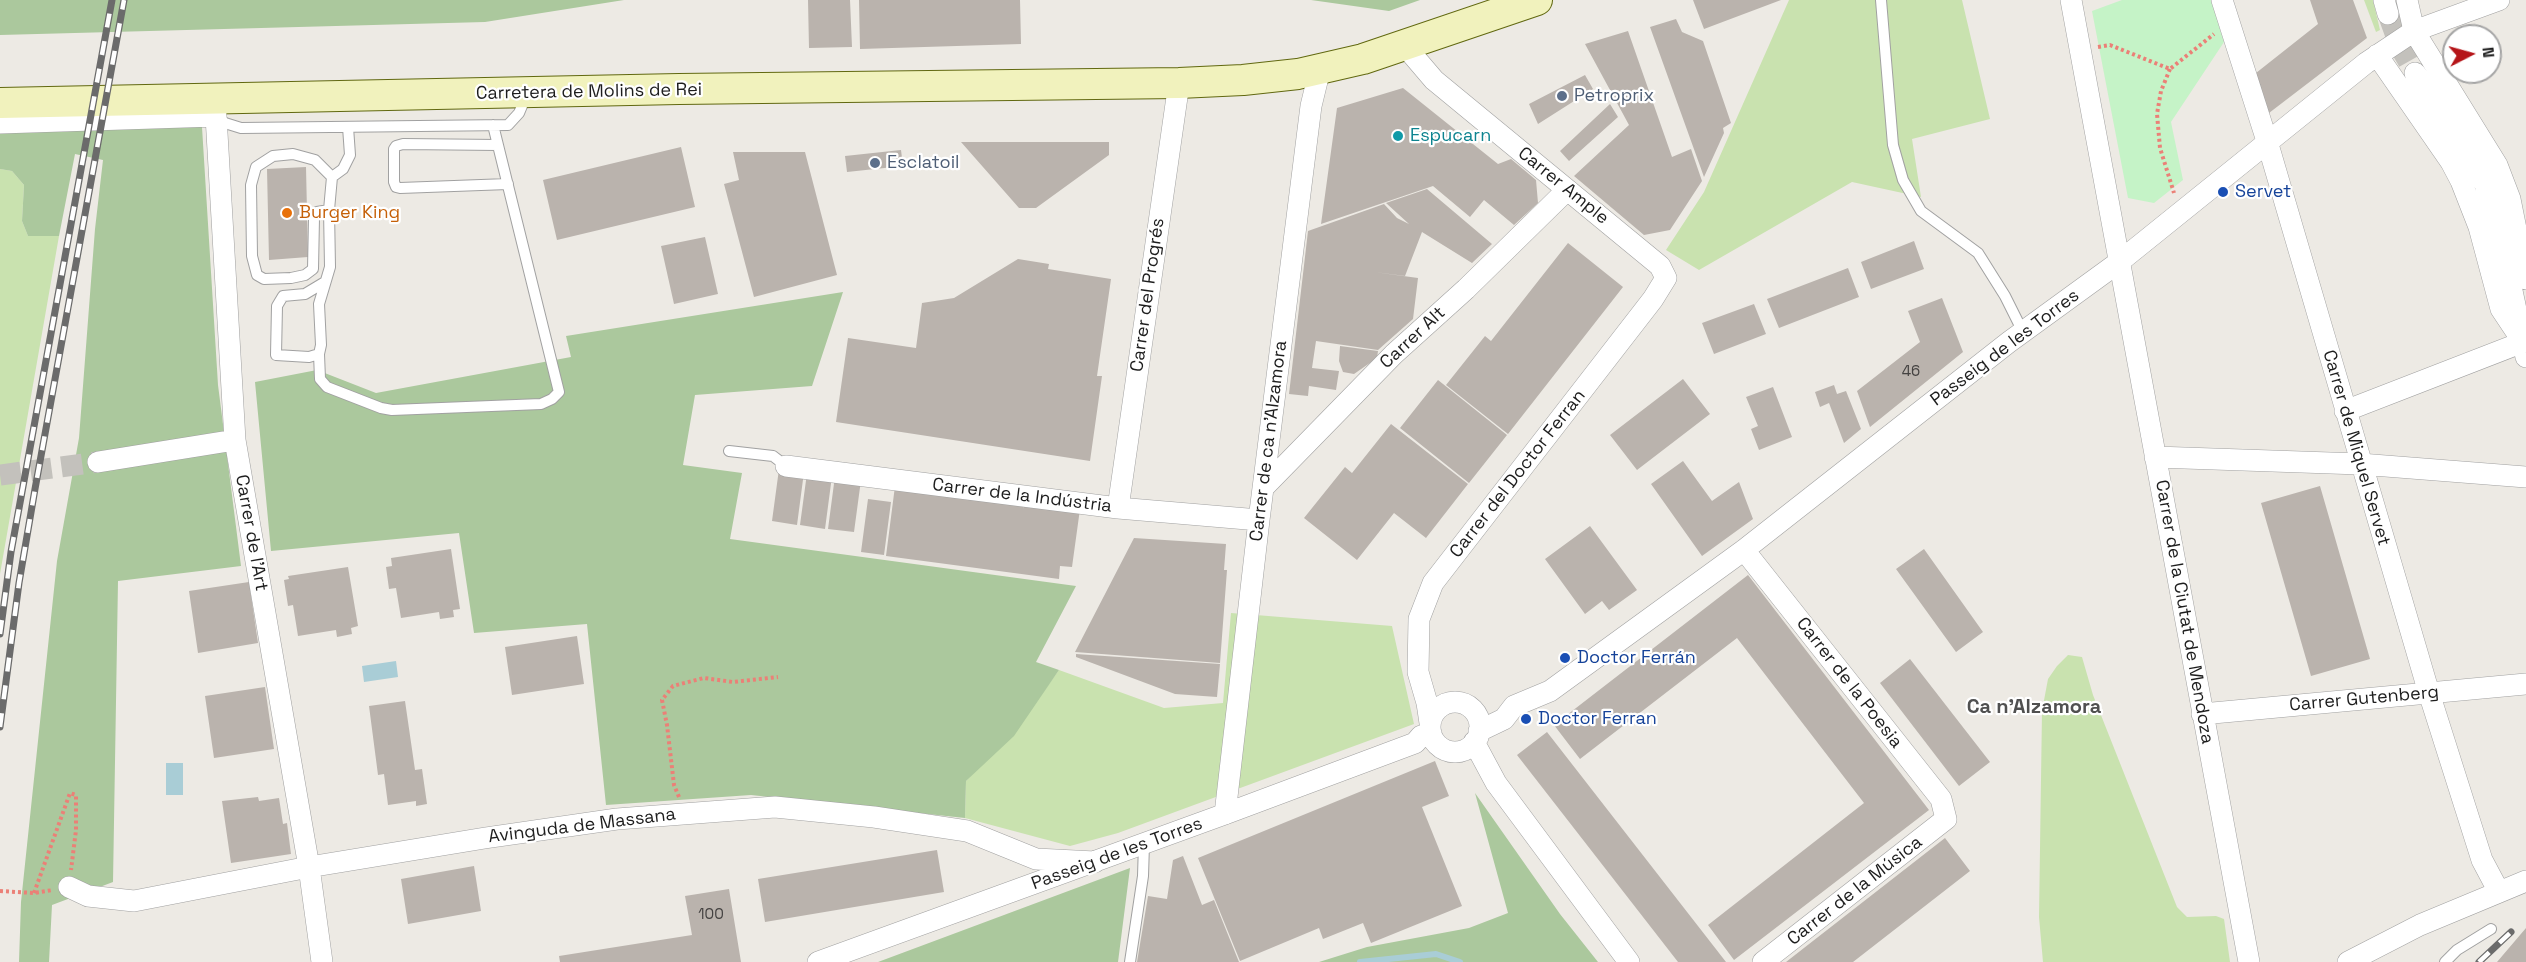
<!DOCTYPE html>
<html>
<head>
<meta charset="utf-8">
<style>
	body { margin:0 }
	#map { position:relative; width:2526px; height:962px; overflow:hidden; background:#edeae4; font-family:"Space Grotesk",sans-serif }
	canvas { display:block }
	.north { position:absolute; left:2442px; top:24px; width:60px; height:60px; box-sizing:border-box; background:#fff; border:2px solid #a5a5a5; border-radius:50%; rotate:84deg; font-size:16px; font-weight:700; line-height:24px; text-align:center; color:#1d1d1d }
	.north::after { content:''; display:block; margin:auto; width:21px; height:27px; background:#b51519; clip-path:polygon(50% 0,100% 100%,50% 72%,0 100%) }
</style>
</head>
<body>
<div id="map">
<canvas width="2526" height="962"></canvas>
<div class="north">N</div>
</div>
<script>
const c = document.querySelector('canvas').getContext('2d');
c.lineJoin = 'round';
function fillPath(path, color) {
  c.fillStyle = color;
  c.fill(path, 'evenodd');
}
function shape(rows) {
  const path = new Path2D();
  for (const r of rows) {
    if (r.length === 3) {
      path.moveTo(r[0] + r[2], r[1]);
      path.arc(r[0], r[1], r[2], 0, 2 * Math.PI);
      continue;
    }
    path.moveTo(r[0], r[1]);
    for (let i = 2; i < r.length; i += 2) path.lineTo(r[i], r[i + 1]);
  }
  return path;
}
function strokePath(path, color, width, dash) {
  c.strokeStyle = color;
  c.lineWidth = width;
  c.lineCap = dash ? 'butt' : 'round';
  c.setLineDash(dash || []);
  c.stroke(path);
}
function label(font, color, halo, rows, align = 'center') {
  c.font = font + ' "Space Grotesk",sans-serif';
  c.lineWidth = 4.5;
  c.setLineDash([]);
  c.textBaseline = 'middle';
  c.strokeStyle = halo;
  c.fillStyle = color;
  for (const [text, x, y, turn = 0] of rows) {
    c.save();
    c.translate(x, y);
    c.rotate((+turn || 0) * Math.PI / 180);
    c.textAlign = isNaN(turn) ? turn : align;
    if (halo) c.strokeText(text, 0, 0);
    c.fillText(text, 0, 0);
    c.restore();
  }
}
fillPath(shape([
	[1789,0,1962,0,1990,119,1912,139,1921,197,1852,182,1699,270,1666,250,1704,192],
	[2364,0,2373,0,2380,30,2376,32],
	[0,169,12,171,24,185,22,221,28,236,59,236,0,574],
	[1231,613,1392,626,1414,724,1118,833,1070,846,965,818,966,781,1038,699,1059,670,1164,708,1223,703],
	[2068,655,2082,657,2093,695,2177,907,2187,917,2216,916,2224,919,2230,962,2043,962,2039,917,2042,711,2048,679,2057,666]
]), '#c9e2af');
fillPath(shape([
	[0,0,624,0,485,22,0,35],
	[1311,0,1420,0,1389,11],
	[201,111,218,385,241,566,118,581,113,882,52,905,49,962,19,962,21,902,57,561,79,438,95,229,103,160,75,154,59,236,28,236,22,221,24,185,12,171,0,169,0,114],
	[843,292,812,386,695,395,683,465,742,473,730,539,1076,586,1036,662,1059,670,1014,736,966,781,965,818,751,795,606,805,587,624,474,633,459,533,271,551,255,382,317,370,376,393,571,357,566,336],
	[1475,793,1560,914,1598,962,1319,962,1367,947,1469,928,1508,913],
	[1130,868,1118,962,878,962]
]), '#abc89d');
fillPath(shape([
	[2122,0,2211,0,2224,42,2171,122,2183,180,2154,203,2128,198,2092,11]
]), '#c5f3c7');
fillPath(shape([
	[396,661,398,677,364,682,362,666],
	[166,763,183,763,183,795,166,795]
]), '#a9cdd6');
strokePath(shape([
	[1360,962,1436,954,1460,962]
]), '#a9cdd6', 6);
fillPath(shape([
	[808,0,850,0,852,47,809,48],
	[859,0,1020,0,1021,44,860,49],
	[1693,0,1781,0,1704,29],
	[2310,0,2353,0,2367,38,2269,113,2256,73,2318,24],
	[1676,19,1682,32,1703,41,1731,123,1723,128,1724,133,1704,177,1650,27],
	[1628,31,1672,157,1691,149,1702,181,1670,230,1644,235,1574,176,1629,125,1585,44],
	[1585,75,1593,89,1538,124,1529,104],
	[1403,88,1498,164,1511,159,1536,180,1538,203,1514,225,1484,200,1470,217,1433,186,1321,224,1337,108],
	[1610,104,1618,117,1569,161,1560,151],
	[961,142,1109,142,1109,155,1036,208,1019,208],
	[681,147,695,207,557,240,543,180],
	[901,150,903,166,847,172,845,156],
	[733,152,805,152,837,275,754,297,724,184,739,180],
	[306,167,308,257,269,260,267,169],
	[1427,189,1492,244,1472,263,1422,232,1405,276,1374,272,1418,278,1413,319,1378,350,1316,341,1312,368,1339,371,1336,390,1309,386,1308,396,1289,394,1308,231,1384,204,1397,218,1409,224,1386,203],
	[705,237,718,294,674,304,661,246],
	[1914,241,1924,269,1871,289,1861,262],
	[1568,243,1623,287,1508,434,1446,385,1485,336,1491,341],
	[1018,259,1049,264,1048,269,1111,279,1097,376,1102,376,1090,461,836,422,848,338,916,348,922,303,954,298],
	[1848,268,1859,297,1779,328,1767,299],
	[1942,298,1963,352,1870,427,1857,391,1920,342,1908,311],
	[1754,304,1766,334,1714,354,1702,323],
	[1340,346,1378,351,1377,358,1354,374,1343,372,1339,361],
	[1683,379,1710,414,1637,470,1610,435],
	[1438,380,1507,435,1469,483,1400,428],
	[1834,385,1837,394,1846,391,1861,429,1844,443,1829,403,1820,407,1815,392],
	[1773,387,1792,437,1759,450,1751,429,1758,426,1746,397],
	[1391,424,1468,484,1426,538,1394,513,1357,560,1304,518,1345,467,1352,473],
	[1683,461,1712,501,1739,482,1753,519,1702,556,1651,484],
	[779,469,804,472,797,525,772,521],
	[807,473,832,476,825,529,800,525],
	[835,476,861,480,854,532,828,529],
	[895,486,1023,503,1023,509,1024,501,1080,509,1072,567,1060,566,1059,579,886,556],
	[2320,486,2370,659,2311,676,2261,503],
	[868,499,891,502,884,555,861,552],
	[1590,526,1637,590,1609,610,1602,601,1585,614,1545,559],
	[1134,538,1226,544,1224,570,1227,570,1220,663,1075,652],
	[451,549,460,609,453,610,454,617,440,619,439,612,401,618,396,588,389,589,386,567,392,566,391,558],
	[1924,549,1983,632,1956,652,1896,569],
	[348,567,358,626,351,628,352,634,337,637,336,630,298,636,293,605,288,606,284,580,289,579,288,576],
	[1748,575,1929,810,1734,960,1708,925,1864,803,1737,638,1580,759,1554,725],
	[249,582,258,643,198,653,189,591],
	[577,636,584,684,512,695,505,647],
	[1076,654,1220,664,1217,697,1175,694,1076,657],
	[1910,659,1990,762,1959,786,1880,683],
	[265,687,274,749,214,758,205,696],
	[405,701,415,770,422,769,427,804,416,806,416,801,388,805,384,774,378,775,369,706],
	[1547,732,1726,962,1678,962,1517,755],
	[1435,761,1449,796,1422,807,1462,906,1371,943,1363,923,1323,939,1319,928,1240,961,1198,858],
	[258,797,259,801,279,798,283,824,287,823,291,854,231,863,222,801],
	[1945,838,1970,871,1853,962,1786,962],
	[937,850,944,892,765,922,758,879],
	[1183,856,1202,905,1214,900,1239,962,1137,962,1148,896,1167,899,1173,860],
	[474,866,481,911,408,924,401,879],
	[729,889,741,962,560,962,559,956,692,935,685,896],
	[2526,928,2526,962,2497,962]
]), '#bab3ad');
strokePath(shape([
	[2388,14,2400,47,2415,73],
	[0,475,98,462]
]), '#c3c1bc', 21, [21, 10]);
const service = shape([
	[1881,0,1893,145,1903,180,1921,211,1978,253,2005,296,2023,332],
	[216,116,225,123,241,128,508,125,519,113,527,94],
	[498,145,403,144,396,146,394,149,394,182,396,187,400,188,508,184],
	[332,177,343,169,350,155,348,127],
	[325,282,305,294,283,296,277,306,276,355,309,357,319,354,321,345,319,304,330,267,329,210,332,177,315,160,293,154,273,156,256,167,251,185,252,256,257,275,264,279,291,278,305,275,313,269,314,218,317,212,329,210],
	[319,354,320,379,327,387,381,408,392,410,541,404,552,399,559,392,493,125],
	[729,451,773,456,786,466],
	[1130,962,1143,876,1144,844],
	[2445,962,2457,950,2491,929]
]);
const minor = shape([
	[2071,0,2249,962],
	[2222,0,2267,141,2429,693,2482,860,2499,892],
	[2384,0,2388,14],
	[2407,0,2414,31,2497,165,2510,199,2526,279],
	[1405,46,1434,80,1660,266,1666,278,1653,299,1433,583,1419,619,1418,672,1427,703,1430,723],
	[2377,55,2451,162,2461,181,2479,227,2501,309,2523,342],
	[2415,73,2459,138,2485,184,2500,234,2526,357],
	[215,99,235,440,309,867,322,962],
	[0,123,215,116],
	[2345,411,2523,342],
	[2155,457,2360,464,2526,477],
	[98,462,235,440],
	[786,466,1118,508,1259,520],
	[1263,488,1394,354,1466,289,1567,190],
	[1118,508,1179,83],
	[1744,550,1941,799,1946,819,1763,962],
	[1455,727,25],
	[2202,714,2526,684],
	[1479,731,1504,719,1514,706,1550,691,1744,550,2009,342,2119,262,2366,63,2414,31,2499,0],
	[1474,742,1496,783,1629,962],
	[1225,814,1259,520,1311,106,1320,69],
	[69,887,88,896,134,901,309,867,485,838,617,819,775,807,874,817,967,831,1036,859,1095,862],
	[818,962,1225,814,1415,743,1421,736,1431,733],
	[2348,962,2420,925,2526,881]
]);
const secondary = shape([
	[0,103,679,89,1179,83,1243,80,1298,74,1363,59,1537,0]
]);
strokePath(service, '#a1a1a1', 12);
strokePath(minor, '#a1a1a1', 22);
strokePath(secondary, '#616810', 32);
strokePath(shape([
	[2098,47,2110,45,2170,69,2214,34],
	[2170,69,2161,91,2157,114,2160,148,2174,193],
	[679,797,674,785,667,725,662,700,673,686,704,678,733,682,778,677],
	[0,891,34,893,53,890],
	[34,893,70,793,76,795,76,830,71,870]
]), '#eb8077', 4, [3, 3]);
strokePath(service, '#fff', 10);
strokePath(minor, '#fff', 21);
strokePath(secondary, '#f1f2bd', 30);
const rail = shape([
	[0,634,11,552,112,0],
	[0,727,19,583,35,489,124,0],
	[2479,962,2511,932]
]);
strokePath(rail, '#6b6b6b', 7);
strokePath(rail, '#fff', 4.5, [14]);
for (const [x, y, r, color] of [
	[1562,96,6,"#5c6f8a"],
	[1398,136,6,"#0f9aa8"],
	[875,163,6,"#5c6f8a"],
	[2223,192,6,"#1a4fb4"],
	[287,213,6,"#e8710a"],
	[1565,658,6,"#1a4fb4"],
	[1526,719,6,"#1a4fb4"]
]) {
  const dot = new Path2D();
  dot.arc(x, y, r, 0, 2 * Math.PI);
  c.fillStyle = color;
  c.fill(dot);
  strokePath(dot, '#fff', 2);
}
label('15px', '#444241', null, [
	["46",1911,372],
	["100",711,915]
]);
label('18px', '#1d1d1d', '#fff', [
	["Carretera de Molins de Rei",589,92,-1],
	["Carrer Ample",1563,186,39],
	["Carrer del Progrés",1148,295,-82],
	["Carrer Alt",1413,338,-43],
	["Passeig de les Torres",2005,348,-37],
	["Carrer de ca n'Alzamora",1269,441,-83],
	["Carrer de Miquel Servet",2356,448,74],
	["Carrer del Doctor Ferran",1518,474,-52],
	["Carrer de la Indústria",1022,496,7],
	["Carrer de l'Art",251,533,80],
	["Carrer de la Ciutat de Mendoza",2184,612,80],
	["Carrer de la Poesia",1849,683,52],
	["Carrer Gutenberg",2364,699,-5],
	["Avinguda de Massana",582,826,-7],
	["Passeig de les Torres",1117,854,-20],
	["Carrer de la Música",1855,891,-38]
]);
label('18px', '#4e5e75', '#fff', [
	["Petroprix",1574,96],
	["Esclatoil",887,163]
], 'left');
label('18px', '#0d838f', '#fff', [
	["Espucarn",1410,136]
], 'left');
label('18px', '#164399', '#fff', [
	["Servet",2235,192],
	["Doctor Ferrán",1577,658],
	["Doctor Ferran",1538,719]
], 'left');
label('18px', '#c56008', '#fff', [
	["Burger King",299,213]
], 'left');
label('bold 20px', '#505050', '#fff', [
	["Ca n'Alzamora",2034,708]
]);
</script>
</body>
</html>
